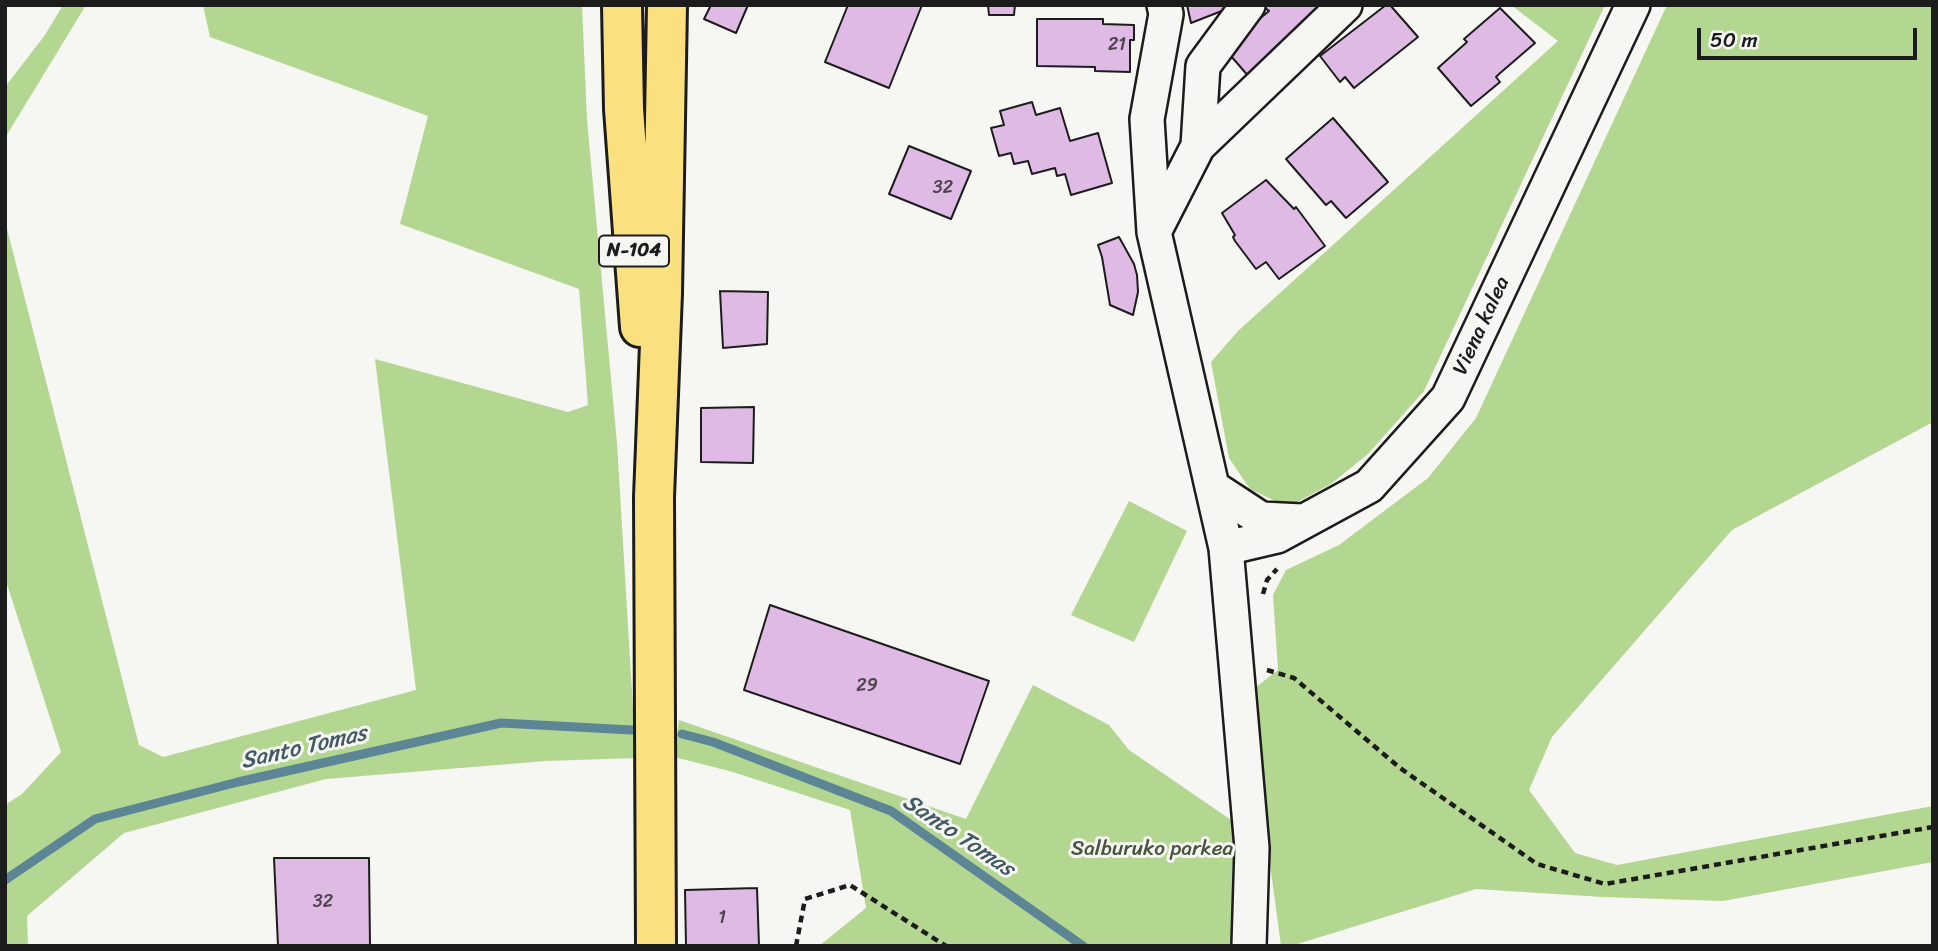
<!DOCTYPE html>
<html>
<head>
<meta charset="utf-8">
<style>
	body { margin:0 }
	#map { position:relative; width:1938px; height:951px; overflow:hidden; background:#f6f6f2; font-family:Sriracha,sans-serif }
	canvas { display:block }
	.frame { position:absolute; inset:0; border:7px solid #1c1c1c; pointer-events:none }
	.scale { position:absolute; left:1697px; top:28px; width:220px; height:32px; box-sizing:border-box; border:4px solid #1c1c1c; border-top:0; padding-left:9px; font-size:21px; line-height:24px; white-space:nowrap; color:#1c1c1c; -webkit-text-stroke:5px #f6f6f2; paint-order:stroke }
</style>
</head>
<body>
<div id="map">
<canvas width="1938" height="951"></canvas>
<div class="frame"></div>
<div class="scale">50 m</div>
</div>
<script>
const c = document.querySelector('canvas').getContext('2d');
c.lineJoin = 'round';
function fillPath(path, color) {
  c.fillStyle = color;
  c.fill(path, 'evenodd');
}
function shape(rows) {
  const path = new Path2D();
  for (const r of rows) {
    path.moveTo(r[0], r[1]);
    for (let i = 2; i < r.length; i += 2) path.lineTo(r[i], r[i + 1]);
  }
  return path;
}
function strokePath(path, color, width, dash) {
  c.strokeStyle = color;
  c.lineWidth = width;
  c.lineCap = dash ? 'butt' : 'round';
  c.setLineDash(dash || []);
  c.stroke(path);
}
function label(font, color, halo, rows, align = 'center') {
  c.font = font + ' Sriracha,sans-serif';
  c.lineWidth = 6;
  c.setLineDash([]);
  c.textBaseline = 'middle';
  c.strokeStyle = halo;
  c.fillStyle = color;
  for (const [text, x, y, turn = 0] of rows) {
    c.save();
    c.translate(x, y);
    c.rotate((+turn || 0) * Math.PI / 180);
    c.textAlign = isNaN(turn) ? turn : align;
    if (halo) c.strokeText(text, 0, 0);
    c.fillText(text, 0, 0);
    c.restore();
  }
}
fillPath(shape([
	[63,5,86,5,5,138,5,87,45,35],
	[203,5,582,5,587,120,617,443,636,758,546,761,326,779,124,833,27,916,28,946,5,946,5,805,22,794,61,752,5,578,5,221,139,745,163,757,416,690,375,359,568,412,588,405,579,289,400,224,428,116,210,37],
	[1511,5,1605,5,1424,391,1368,454,1331,484,1288,507,1250,489,1229,458,1211,362,1238,331,1558,41],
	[1667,5,1933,5,1933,422,1732,530,1552,737,1529,790,1575,853,1617,865,1933,806,1933,862,1723,901,1603,897,1476,889,1291,946,1281,946,1266,834,1251,691,1278,670,1273,595,1286,570,1339,545,1428,478,1476,418],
	[1129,501,1187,531,1134,642,1071,615],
	[1033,685,1109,725,1129,750,1237,824,1242,946,819,946,866,908,850,810,733,772,674,757,679,720,966,819]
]), '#b3d791');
strokePath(shape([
	[682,734,713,742,891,811,1083,946],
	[5,880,95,819,238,782,501,723,632,730]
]), '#5c8596', 9);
const building = shape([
	[707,5,748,5,736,33,704,19,710,7,707,5],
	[848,5,922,5,889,88,825,62,848,5],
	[988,5,1015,5,1014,15,989,15,988,5],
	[1187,5,1237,5,1191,23,1187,5],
	[1262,5,1334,5,1250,78,1224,48,1269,11,1262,5],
	[1386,5,1390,5,1418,37,1354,88,1345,77,1340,82,1320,56,1386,5],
	[1500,8,1535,43,1499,74,1496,77,1500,82,1471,106,1438,68,1467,42,1464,39,1500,8],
	[1037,19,1103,19,1103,24,1134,25,1134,40,1130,40,1130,72,1095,71,1095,67,1037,66,1037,19],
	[1032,102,1036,115,1060,108,1070,141,1098,133,1112,183,1071,195,1065,174,1057,176,1055,168,1032,174,1028,161,1014,164,1011,153,999,156,991,128,1004,125,1000,111,1032,102],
	[1333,118,1388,182,1346,218,1331,201,1326,205,1286,159,1333,118],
	[909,146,971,171,951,219,889,194,909,146],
	[1266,180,1294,209,1296,207,1325,246,1279,279,1266,262,1256,269,1235,241,1233,237,1235,235,1222,213,1266,180],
	[1119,237,1134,264,1137,275,1138,292,1133,315,1110,305,1102,257,1098,245,1119,237],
	[720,291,768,292,767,344,723,348,720,291],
	[754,407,753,463,701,462,701,408,754,407],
	[770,605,989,681,960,764,744,690,770,605],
	[274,858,369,858,370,946,278,946,274,858],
	[757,888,759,946,686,946,685,890,757,888]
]);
fillPath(building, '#dfbae4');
strokePath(building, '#1c1c1c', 2);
const minor = shape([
	[1164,5,1166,14,1147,119,1154,232,1226,548,1252,848,1249,946],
	[1198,146,1345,5],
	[1154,232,1198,146,1203,66,1248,5],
	[1212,487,1261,519,1302,521],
	[1226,548,1277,536,1369,486,1448,398,1633,5]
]);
const major = shape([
	[622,5,624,109,640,327],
	[656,946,654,497,662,293,667,5]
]);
strokePath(minor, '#1c1c1c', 38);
strokePath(major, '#1c1c1c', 44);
strokePath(shape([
	[1263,594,1267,580,1277,569],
	[1267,670,1294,678,1400,768,1537,864,1605,884,1933,827],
	[796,946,805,899,850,885,946,946]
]), '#1c1c1c', 4.5, [7, 5]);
strokePath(minor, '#f6f6f2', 33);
strokePath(major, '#fbe080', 38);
label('18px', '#4d444e', null, [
	["21",1117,45],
	["32",943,188],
	["29",867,686],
	["32",323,902],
	["1",722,918]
]);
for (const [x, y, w] of [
	[634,251,70]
]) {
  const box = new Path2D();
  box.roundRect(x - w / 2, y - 15.5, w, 31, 5);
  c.fillStyle = '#f6f6f2';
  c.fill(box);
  strokePath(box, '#1c1c1c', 2);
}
label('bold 19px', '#1c1c1c', null, [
	["N-104",634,251]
]);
label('21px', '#1c1c1c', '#f6f6f2', [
	["Viena kalea",1482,326,-65]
]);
label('21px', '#49543f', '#f6f6f2', [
	["Salburuko parkea",1152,850]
]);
label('italic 23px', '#415963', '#f6f6f2', [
	["Santo Tomas",304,748,-13],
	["Santo Tomas",958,836,34]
]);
</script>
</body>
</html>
